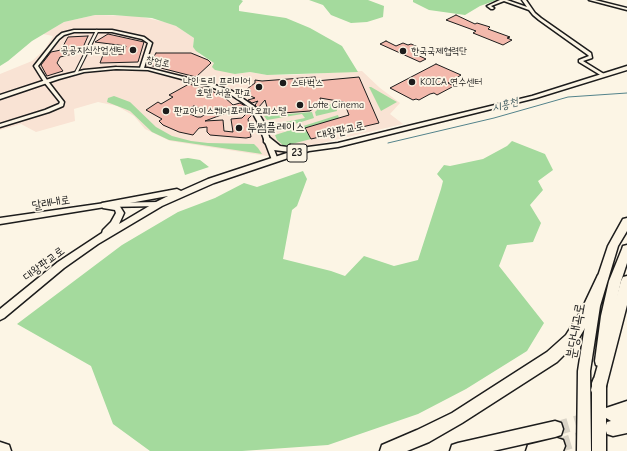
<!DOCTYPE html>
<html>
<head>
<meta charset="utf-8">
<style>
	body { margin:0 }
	canvas { display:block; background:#fcf5e5 }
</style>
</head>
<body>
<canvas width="627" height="451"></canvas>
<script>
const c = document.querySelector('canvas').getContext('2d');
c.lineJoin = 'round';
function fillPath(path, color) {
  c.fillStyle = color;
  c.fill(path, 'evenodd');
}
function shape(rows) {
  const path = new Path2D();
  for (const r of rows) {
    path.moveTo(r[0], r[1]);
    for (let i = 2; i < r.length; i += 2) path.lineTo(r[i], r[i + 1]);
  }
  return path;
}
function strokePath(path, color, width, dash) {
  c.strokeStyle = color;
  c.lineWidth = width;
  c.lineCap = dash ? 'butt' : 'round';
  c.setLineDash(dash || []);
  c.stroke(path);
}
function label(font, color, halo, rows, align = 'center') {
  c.font = font + ' "Comic Neue","Poor Story",sans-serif';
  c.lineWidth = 3.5;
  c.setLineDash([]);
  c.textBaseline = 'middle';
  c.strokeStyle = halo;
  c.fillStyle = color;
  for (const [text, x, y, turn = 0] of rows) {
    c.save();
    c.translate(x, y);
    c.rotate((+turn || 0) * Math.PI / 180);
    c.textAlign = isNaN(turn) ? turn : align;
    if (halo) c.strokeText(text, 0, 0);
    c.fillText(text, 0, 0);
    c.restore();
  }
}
fillPath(shape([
	[95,15,137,16,165,22,176,26,194,38,193,47,201,56,235,74,250,72,267,75,290,75,362,71,380,88,400,103,390,114,403,124,267,156,170,141,145,129,134,116,117,106,98,102,74,109,75,121,36,132,21,124,0,130,0,74,32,61,45,49,53,36,43,34,54,28,64,22]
]), '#f9e3d4');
fillPath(shape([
	[0,0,241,0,243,1,239,6,239,11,286,18,310,28,342,46,358,72,267,75,250,72,235,74,215,70,212,67,214,63,196,51,193,47,194,38,176,26,152,18,113,15,95,15,64,22,32,41,8,61,0,66],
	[309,0,368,0,384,6,383,17,367,22,351,23,331,15,323,5],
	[413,0,497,0,480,6,465,15,429,10,413,2],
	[369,87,371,87,397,102,381,111],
	[114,96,130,102,156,127,172,136,191,141,208,143,254,144,258,148,262,154,169,140,152,132,130,111,107,102,108,98],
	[324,103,336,105,337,111,316,116,315,112],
	[312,112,314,118,272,131,270,125,305,118,302,114,267,120,264,116],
	[338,115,339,118,306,128,311,139,284,146,277,140,275,135],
	[512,141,545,154,553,170,538,181,543,190,530,205,541,223,533,242,507,245,499,266,544,323,527,351,466,389,418,414,328,445,242,451,150,451,113,424,91,366,17,324,122,245,178,212,215,198,244,183,257,187,303,171,307,179,297,206,292,210,283,259,331,271,345,276,364,256,394,266,418,260,441,189,443,181,437,174,444,165,450,166,483,159,507,146],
	[188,158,200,160,209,167,185,175,180,159]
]), '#a4da9d');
strokePath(shape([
	[388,143,494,118,568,97,627,93]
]), '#53838b', 1);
const building = shape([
	[456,15,475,24,477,23,490,27,488,29,510,37,507,38,512,40,503,45,473,33,476,31,446,20,456,15],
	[108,34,144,42,138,62,100,63,103,55,123,54,126,46,95,42,108,34],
	[88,36,81,52,60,57,57,63,63,71,47,76,41,65,51,52,61,50,68,37,88,36],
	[386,41,396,46,403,43,408,45,411,44,418,47,415,48,419,50,413,53,426,59,420,62,380,44,386,41],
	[156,53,191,53,208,60,211,63,196,77,149,65,156,53],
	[436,64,461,75,448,83,454,86,437,95,434,93,430,94,419,100,416,99,413,100,390,88,436,64],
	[315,77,316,81,359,77,379,123,311,139,305,128,349,115,344,102,320,98,321,103,310,111,269,114,265,100,258,108,255,105,258,101,252,103,248,100,255,98,246,94,251,91,247,89,255,83,255,80,262,81,315,77],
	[189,84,209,90,223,96,233,105,240,103,245,106,205,121,223,120,224,131,233,132,231,119,242,118,250,110,252,115,248,119,251,137,246,138,210,135,207,132,207,127,199,128,193,135,179,132,163,125,159,121,162,119,146,110,158,102,161,104,173,97,169,95,189,84],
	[194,106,209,112,201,117,197,117,183,111,194,106]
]);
fillPath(building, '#f3b9ac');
strokePath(building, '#1c1c1c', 1);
strokePath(shape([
	[555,429,606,414],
	[557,446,607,430]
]), '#dad4c7', 14, [14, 7]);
const pedestrian = shape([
	[76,73,97,31]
]);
const minor = shape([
	[500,0,507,0,527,7,522,0,526,0,535,13,541,18,591,53,592,58,583,61,604,74,604,76,602,76,579,62,579,60,589,56,588,55,539,20,533,15,529,10,504,1,491,6,494,8,493,9,491,9,487,6,500,0],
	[589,0,595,0,627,8,627,10,589,0],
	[74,30,112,30,144,37,152,43,144,68,142,69,140,68,148,43,142,39,112,32,74,32,64,35,59,39,38,66,47,80,64,102,63,106,49,112,0,127,0,124,45,110,59,104,60,102,44,82,34,66,57,37,62,33,74,30]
]);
const tertiary = shape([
	[116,67,148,68,212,84,232,91,255,107,263,121,278,160,275,162,272,160,257,121,250,108,242,102,228,93,208,86,148,70,116,69,84,72,59,79,0,99,0,95,55,77,84,70,116,67],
	[159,202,162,204,161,206,105,207,0,224,0,218,105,203,159,202]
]);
const primary = shape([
	[627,66,627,70,536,98,338,147,309,151,214,183,162,206,98,244,64,268,4,318,0,320,0,309,58,262,102,233,103,230,111,222,116,213,115,210,103,208,101,205,102,203,177,189,181,191,208,179,290,152,274,150,264,142,264,138,270,138,280,146,295,148,299,150,308,147,338,143,532,96,627,66],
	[168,196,156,202,119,224,124,213,119,205,168,196]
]);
const trunk = shape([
	[627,218,627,231,618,246,600,306,590,371,591,451,577,451,578,371,588,306,608,246,623,219,627,218],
	[627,245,627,263,621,281,613,316,607,361,606,365,601,367,596,365,595,361,601,316,609,281,622,249,623,246,627,245],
	[599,377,604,378,606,383,606,451,592,451,592,383,594,378,599,377]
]);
const motorway = shape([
	[602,273,606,275,608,278,591,318,576,343,557,362,462,423,429,442,407,451,380,451,382,445,417,430,452,413,547,352,566,335,581,311,598,275,602,273],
	[627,276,627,305,605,390,603,395,598,397,593,395,591,390,621,281,623,277,627,276],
	[627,401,627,417,611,421,606,418,603,413,606,408,627,401],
	[627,417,627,433,613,436,607,434,605,428,607,422,627,417],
	[555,421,561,423,563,429,561,435,555,437,493,451,450,451,452,445,458,443,555,421],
	[557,438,563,440,565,446,563,451,526,451,528,445,557,438],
	[0,442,9,445,11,451,0,451,0,442]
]);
strokePath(pedestrian, '#1c1c1c', 4.5);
strokePath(minor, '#1c1c1c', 3);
strokePath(tertiary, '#1c1c1c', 3);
strokePath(primary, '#1c1c1c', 3);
strokePath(trunk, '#1c1c1c', 3);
strokePath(motorway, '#1c1c1c', 3);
strokePath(pedestrian, '#fcf5e5', 2.5);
fillPath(minor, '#fcf5e5');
fillPath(tertiary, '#fcf5e5');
fillPath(primary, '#fcf5e5');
fillPath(trunk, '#fcf5e5');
fillPath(motorway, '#fcf5e5');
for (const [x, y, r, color] of [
	[133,50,4,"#1c1c1c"],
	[403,51,4,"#1c1c1c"],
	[412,82,4,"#1c1c1c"],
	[283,83,4,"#1c1c1c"],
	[259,87,4,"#1c1c1c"],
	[300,105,4,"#1c1c1c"],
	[166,111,4,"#1c1c1c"],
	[239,128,4,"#1c1c1c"]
]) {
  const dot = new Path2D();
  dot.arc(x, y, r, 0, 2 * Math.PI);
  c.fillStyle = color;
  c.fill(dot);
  strokePath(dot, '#fcf5e5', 1.5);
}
label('10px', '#1c1c1c', '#fcf5e5', [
	["공공지식산업센터",125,50,"right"],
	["한국국제협력단",411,51],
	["나인트리 프리미어",251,81,"right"],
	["호텔 서울 판교",251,93,"right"],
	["KOICA 연수센터",420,82],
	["스타벅스",291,83],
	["Lotte Cinema",308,105],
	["판교아이스퀘어포레나오피스텔",174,111]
], 'left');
label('10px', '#1c1c1c', '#fcf5e5', [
	["창업로",158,62,12]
]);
label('italic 11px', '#3c585d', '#fcf5e5', [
	["시흥천",505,105,-15]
]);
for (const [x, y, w] of [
	[297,153,20]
]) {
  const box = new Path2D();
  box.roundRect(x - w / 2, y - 9, w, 18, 3);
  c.fillStyle = '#fcf5e5';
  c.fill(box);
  strokePath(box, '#1c1c1c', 1);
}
label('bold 11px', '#1c1c1c', null, [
	["23",297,153]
]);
label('12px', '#1c1c1c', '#fcf5e5', [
	["투썸플레이스",247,128]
], 'left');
label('12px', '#1c1c1c', '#fcf5e5', [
	["대왕판교로",341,131,-12],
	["달래내로",51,203,-9],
	["대왕판교로",44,264,-37]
]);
label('14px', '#1c1c1c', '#fcf5e5', [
	["분당내곡로",576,331,-80]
]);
</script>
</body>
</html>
